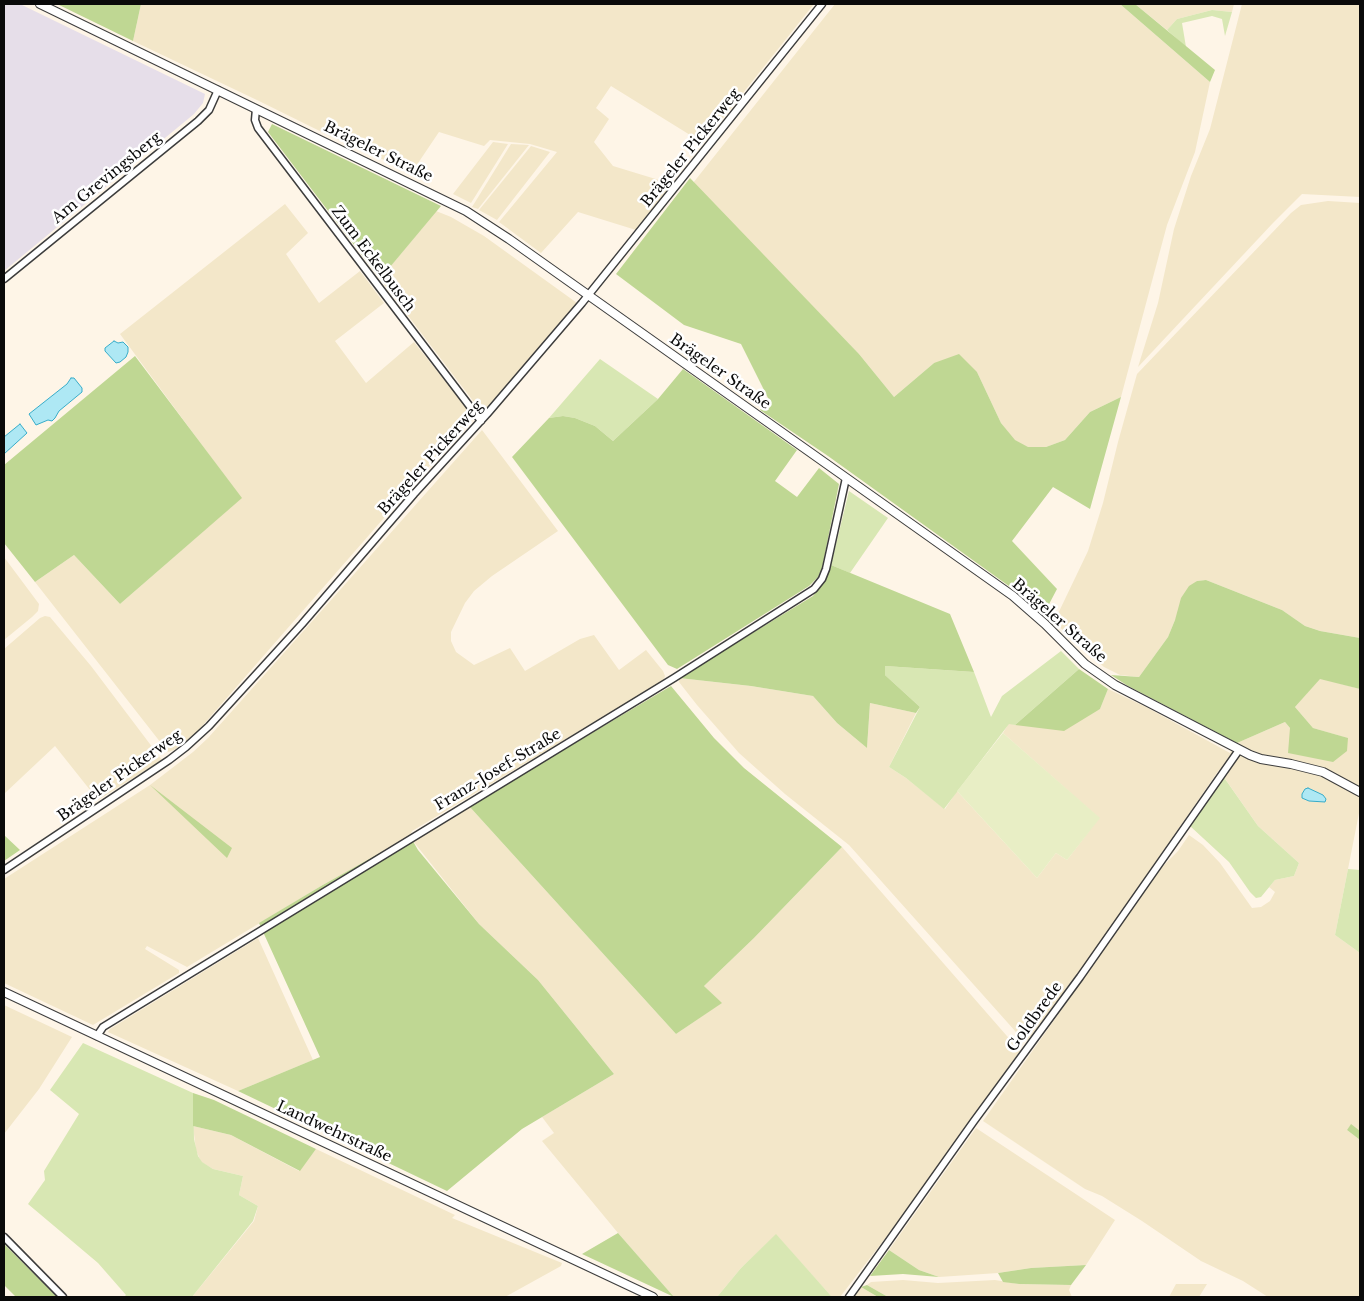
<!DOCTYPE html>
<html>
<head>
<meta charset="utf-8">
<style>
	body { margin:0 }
	#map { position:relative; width:1364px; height:1301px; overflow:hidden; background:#fef5e7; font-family:"Libre Baskerville",serif }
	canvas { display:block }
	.frame { position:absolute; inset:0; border:5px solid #0a0a0a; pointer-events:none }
</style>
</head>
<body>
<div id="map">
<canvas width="1364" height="1301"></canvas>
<div class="frame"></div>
</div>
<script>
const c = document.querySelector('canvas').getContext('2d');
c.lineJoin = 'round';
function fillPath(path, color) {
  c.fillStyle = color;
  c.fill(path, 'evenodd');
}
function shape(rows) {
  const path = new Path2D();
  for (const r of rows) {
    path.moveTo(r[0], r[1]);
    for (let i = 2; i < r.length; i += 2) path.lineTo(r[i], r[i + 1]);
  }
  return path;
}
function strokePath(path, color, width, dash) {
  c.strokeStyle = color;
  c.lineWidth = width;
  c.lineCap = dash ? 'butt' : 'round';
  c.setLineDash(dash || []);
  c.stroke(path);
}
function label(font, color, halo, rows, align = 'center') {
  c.font = font + ' "Libre Baskerville",serif';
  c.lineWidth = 5;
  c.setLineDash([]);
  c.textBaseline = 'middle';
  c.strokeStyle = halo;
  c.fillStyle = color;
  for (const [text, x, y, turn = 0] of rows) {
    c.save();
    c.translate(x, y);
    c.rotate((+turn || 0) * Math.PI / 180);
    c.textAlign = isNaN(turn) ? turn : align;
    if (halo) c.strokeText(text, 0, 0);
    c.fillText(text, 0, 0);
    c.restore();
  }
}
fillPath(shape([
	[4,4,20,4,205,94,203,103,194,114,4,271]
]), '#e6dee9');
fillPath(shape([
	[141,4,814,4,703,143,611,86,596,108,609,119,594,142,613,166,672,184,636,230,578,212,541,253,499,222,557,152,530,144,490,140,484,146,439,132,412,172,336,139,259,101,133,41],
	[835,4,1120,4,1210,82,1195,152,1167,225,1121,397,1090,412,1065,440,1046,447,1027,447,1014,440,1001,423,977,372,934,363,894,397,859,354,693,183],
	[1135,4,1234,4,1232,12,1212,10,1177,19,1167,30],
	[1242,4,1360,4,1360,197,1302,194,1273,223,1138,367,1158,303,1174,229,1191,176,1210,129],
	[493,142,508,144,471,203,453,194],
	[511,144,529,145,478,209,472,207],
	[531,146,550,152,497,220,479,210],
	[1328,201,1360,203,1360,638,1320,631,1305,626,1282,610,1206,580,1197,581,1175,620,1168,637,1139,677,1120,675,1104,667,1054,622,1088,551,1103,503,1118,442,1137,374,1291,213,1301,205],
	[285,204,308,233,286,254,319,303,360,271,384,303,335,341,366,383,414,342,473,416,197,732,174,750,168,752,35,582,74,555,120,604,241,498,120,334],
	[436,211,451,217,484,236,577,303,484,411,480,410,380,279],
	[482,430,558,531,492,576,474,591,465,603,451,632,451,641,456,652,474,665,510,648,525,671,580,639,594,635,619,670,646,650,663,671,665,676,663,681,412,831,410,836,321,886,187,967,147,946,145,949,179,970,179,973,93,1025,4,983,4,879,150,785,193,752,208,738,332,599],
	[4,557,39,604,38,611,32,617,4,640],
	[45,616,50,617,91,666,162,760,98,800,55,746,4,794,4,649,40,618],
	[679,678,751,686,813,696,837,723,867,748,870,703,916,713,889,767,906,778,945,809,957,791,1037,878,1056,853,1067,860,1099,818,1003,733,1009,723,1015,725,1100,709,1108,689,1146,707,1230,753,1237,743,1285,722,1290,728,1347,738,1313,728,1295,707,1320,678,1360,689,1360,808,1335,935,1360,953,1360,1131,1351,1125,1347,1130,1360,1140,1360,1297,1268,1297,1243,1281,1201,1261,1142,1221,1102,1196,1085,1189,983,1121,1163,866,1178,851,1189,835,1203,845,1220,863,1252,908,1261,907,1270,901,1275,892,1269,887,1275,880,1294,876,1299,863,1258,826,1219,770,1099,944,1028,1040,1024,1041,849,845,785,794,739,753,697,705,679,682],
	[469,806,676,1034,721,1003,704,986,754,938,842,847,1020,1051,897,1223,840,1297,832,1297,776,1235,741,1268,717,1297,674,1297,618,1233,542,1141,554,1133,542,1117,614,1074,538,980,479,924,413,841],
	[258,938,313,1060,238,1091,108,1032,110,1029],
	[4,1005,72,1037,39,1089,4,1134],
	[193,1126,231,1135,299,1171,316,1149,455,1215,452,1218,562,1263,561,1266,505,1297,192,1297,254,1221,258,1206,239,1195,243,1176,213,1169,201,1162,196,1150],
	[976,1128,1115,1220,1086,1265,1031,1268,998,1273,939,1277,919,1270,889,1250],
	[903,1280,938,1283,995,1280,1019,1284,1071,1285,1069,1290,1072,1297,888,1297,867,1285,871,1282],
	[1176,1284,1207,1284,1199,1297,1169,1297],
	[861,1287,878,1297,854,1297]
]), '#f3e7c9');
fillPath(shape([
	[1212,10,1232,12,1225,36,1222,19,1212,16,1182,23,1186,47,1167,30,1177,19],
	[600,359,658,399,613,441,595,426,575,418,563,416,549,418],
	[849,491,888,518,850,573,831,565],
	[1061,651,1079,669,1015,725,1009,724,944,809,906,778,889,767,920,707,885,675,885,666,974,672,991,717,1002,696],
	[1223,776,1258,826,1299,863,1294,876,1275,880,1261,897,1256,898,1250,892,1229,862,1190,826],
	[1348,869,1360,870,1360,953,1335,935],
	[83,1043,193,1093,194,1139,198,1156,202,1162,213,1169,243,1176,239,1195,258,1206,253,1221,192,1297,124,1297,126,1295,98,1263,28,1204,45,1180,44,1171,79,1114,50,1090],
	[776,1234,832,1297,717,1297,741,1268]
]), '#d8e7b3');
fillPath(shape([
	[57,4,141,4,133,41],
	[1120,4,1135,4,1215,70,1210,82],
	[272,124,441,206,380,279,268,132],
	[690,178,859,354,894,397,934,363,959,354,977,372,1001,423,1015,440,1028,447,1046,447,1065,440,1090,412,1121,397,1090,509,1053,487,1012,541,1057,589,1047,608,1040,612,1020,594,828,456,760,410,768,398,741,344,684,325,616,274],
	[135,356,242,498,120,604,74,555,35,582,4,543,4,465],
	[683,369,797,450,775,481,797,497,819,468,839,484,822,568,818,577,809,586,677,669,668,665,512,457,549,418,563,416,575,418,595,426,613,441,658,399],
	[831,565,950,614,974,672,885,666,885,675,920,707,916,713,870,703,867,748,837,723,813,696,751,686,679,678,813,596,824,581],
	[1206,580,1282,610,1305,626,1320,631,1360,638,1360,714,1360,689,1320,679,1295,707,1313,728,1348,738,1347,751,1333,762,1288,753,1290,728,1285,722,1237,743,1128,686,1111,675,1139,677,1168,637,1175,620,1181,598,1189,586,1197,581],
	[1079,669,1108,689,1100,709,1064,731,1015,725],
	[671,686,714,738,744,768,842,847,754,938,704,986,722,1003,676,1034,469,806],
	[150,785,232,848,227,858],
	[4,835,20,850,4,861],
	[410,836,418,850,479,924,538,980,614,1074,522,1129,447,1191,238,1091,320,1057,259,923,321,886],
	[193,1093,214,1100,316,1149,300,1171,231,1135,193,1126],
	[1351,1124,1360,1131,1360,1140,1347,1130],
	[618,1233,674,1297,582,1254],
	[4,1244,57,1297,16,1297,4,1285],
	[889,1250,919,1270,939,1277,903,1274,870,1276],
	[1086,1265,1071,1285,1019,1284,1003,1282,998,1273,1031,1268],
	[867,1285,888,1297,878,1297,861,1287]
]), '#bfd793');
fillPath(shape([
	[1003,733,1100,818,1067,860,1056,853,1037,878,957,791]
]), '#e8eec5');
const water = shape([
	[114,341,118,343,123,342,128,347,128,352,126,357,120,362,116,363,105,351,105,348,114,341],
	[71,378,74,378,82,388,82,392,59,411,55,418,52,421,48,420,36,425,29,414,67,384,71,378],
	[20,424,27,433,4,454,4,437,20,424],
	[1308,788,1323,795,1326,799,1325,802,1309,801,1302,798,1302,794,1305,789,1308,788]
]);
fillPath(water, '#aee8f4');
strokePath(water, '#37acc9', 1);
const minor = shape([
	[256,109,255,120,258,128,481,421],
	[4,279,198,121,209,110,218,90],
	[4,870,169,760,186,747,209,726,302,624,414,494,487,414,582,303,822,4],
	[97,1036,103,1027,674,678,814,589,822,579,826,569,846,478],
	[4,1237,63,1297],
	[849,1297,974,1121,1080,977,1239,750]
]);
const tertiary = shape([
	[40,4,466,211,509,239,1013,596,1045,624,1085,664,1115,685,1250,755,1261,759,1291,764,1323,772,1360,792],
	[4,992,653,1297]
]);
strokePath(minor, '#3d3d3d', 9);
strokePath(tertiary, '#3d3d3d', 10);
strokePath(minor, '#fff', 6);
strokePath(tertiary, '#fff', 8);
label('15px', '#0a0a0a', '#fff', [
	["Brägeler Pickerweg",691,148,-51],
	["Brägeler Straße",378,152,26],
	["Am Grevingsberg",107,178,-39],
	["Zum Eckelbusch",373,259,53],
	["Brägeler Straße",720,372,35],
	["Brägeler Pickerweg",431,458,-48],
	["Brägeler Straße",1059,621,41],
	["Franz-Josef-Straße",498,770,-31],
	["Brägeler Pickerweg",120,776,-35],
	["Goldbrede",1035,1017,-54],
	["Landwehrstraße",334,1132,25]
]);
</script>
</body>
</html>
